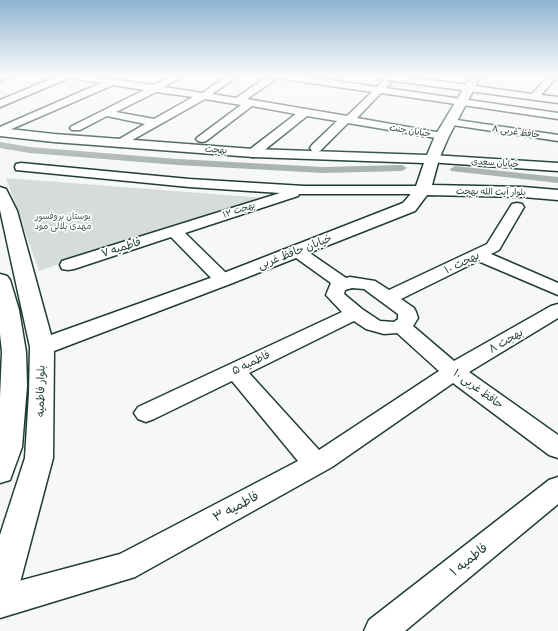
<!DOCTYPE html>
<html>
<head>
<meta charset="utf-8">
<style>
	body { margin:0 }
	canvas { display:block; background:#f6f7f7 }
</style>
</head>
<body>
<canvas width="558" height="631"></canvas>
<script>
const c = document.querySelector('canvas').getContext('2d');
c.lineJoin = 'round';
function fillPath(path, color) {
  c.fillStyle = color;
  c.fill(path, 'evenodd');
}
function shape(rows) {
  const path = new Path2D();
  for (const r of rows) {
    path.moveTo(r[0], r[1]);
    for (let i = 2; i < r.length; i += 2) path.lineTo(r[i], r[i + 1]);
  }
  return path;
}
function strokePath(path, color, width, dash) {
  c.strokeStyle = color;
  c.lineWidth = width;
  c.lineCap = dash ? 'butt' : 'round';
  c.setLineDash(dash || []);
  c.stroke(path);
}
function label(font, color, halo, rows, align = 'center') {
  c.font = font + ' Delius,"Playpen Sans Arabic",sans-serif';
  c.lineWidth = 3.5;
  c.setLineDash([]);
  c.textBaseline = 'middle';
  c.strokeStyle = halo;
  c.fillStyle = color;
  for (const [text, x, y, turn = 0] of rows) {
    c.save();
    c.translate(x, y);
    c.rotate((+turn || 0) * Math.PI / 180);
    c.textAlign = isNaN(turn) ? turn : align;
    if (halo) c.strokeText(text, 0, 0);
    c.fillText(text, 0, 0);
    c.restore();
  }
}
fillPath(shape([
	[6,178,265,198,90,253,39,271]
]), '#d6dcdb');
fillPath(shape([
	[0,142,30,147,178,159,323,167,402,165,407,168,402,171,323,173,178,165,30,153,0,148,0,142],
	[455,166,558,177,558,183,451,171,450,169,455,166]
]), '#aab5b1');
const minor = shape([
	[58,76,91,76,153,85,171,76,183,76,164,87,202,93,227,76,238,76,212,94,236,98,268,76,304,76,377,87,383,81,386,80,391,83,386,88,558,113,558,119,381,93,357,118,442,133,446,134,448,136,446,138,442,139,348,123,320,151,316,152,312,151,310,148,312,145,337,121,307,116,257,156,253,157,249,156,247,153,249,150,296,114,252,106,206,141,202,142,198,141,196,139,198,137,241,105,205,99,120,147,116,145,114,143,116,141,145,124,107,116,80,130,72,130,70,128,72,126,144,90,113,85,0,134,0,127,101,83,69,78,0,107,0,100,58,76],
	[279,77,283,79,372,92,347,116,247,99,279,77],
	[156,92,193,97,154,119,116,112,156,92],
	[376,76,403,76,532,94,549,76,558,76,541,95,558,97,558,103,380,79,376,76],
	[450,119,558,135,558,141,446,124,445,122,450,119],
	[432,155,558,163,558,171,428,162,426,159,428,156,432,155],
	[21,163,189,179,304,186,423,186,428,187,430,190,428,193,423,194,299,194,298,196,185,233,229,276,232,280,229,284,223,285,217,284,171,237,74,269,68,270,62,269,60,265,62,261,280,193,189,187,16,170,15,167,16,164,21,163],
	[517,203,522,204,524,207,499,250,491,254,558,283,558,295,478,261,401,299,414,308,416,312,418,318,413,326,454,361,551,306,558,304,558,318,469,372,558,435,558,458,549,455,453,383,332,467,135,577,0,618,0,586,120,554,298,461,232,381,154,419,146,422,138,419,134,413,138,407,342,312,326,295,331,283,292,255,290,252,292,249,298,247,304,249,346,278,350,277,375,281,389,290,487,244,512,204,517,203],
	[352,288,364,289,398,314,398,319,394,322,380,321,362,309,344,294,345,290,352,288],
	[354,321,366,329,384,334,397,333,439,371,319,450,249,373,354,321],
	[558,477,558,504,405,631,364,631,369,620,549,480,558,477]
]);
const tertiary = shape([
	[0,76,10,76,0,81,0,76]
]);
const secondary = shape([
	[471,76,481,76,449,136,439,159,432,185,523,187,558,190,558,200,523,197,427,195,415,211,230,284,54,351,53,458,18,590,12,602,0,608,0,535,25,458,29,393,30,347,0,210,0,187,6,189,17,211,51,335,216,276,403,203,415,189,424,163,253,157,54,142,0,136,0,128,54,134,253,149,427,155,435,136,471,76],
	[0,274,7,276,10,280,19,310,26,352,27,386,22,447,10,480,0,483,0,397,2,352,0,334,0,274]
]);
strokePath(minor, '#1f3d34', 3);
strokePath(tertiary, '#1f3d34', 3);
strokePath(secondary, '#1f3d34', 3);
fillPath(minor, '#fff');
fillPath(tertiary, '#fff');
fillPath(secondary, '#fff');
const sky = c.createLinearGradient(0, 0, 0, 165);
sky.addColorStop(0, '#8fb4d2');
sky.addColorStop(0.46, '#fbfbfb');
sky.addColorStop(1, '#fbfbfb00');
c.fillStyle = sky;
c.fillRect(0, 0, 558, 165);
label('9px', '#1f3d34', '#fff', [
	["خیابان جنت",410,131,9],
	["حافظ غربی ۸",516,132,8],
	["بهجت",216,150,4],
	["خیابان سعدی",495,163,4],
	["بلوار آیت الله بهجت",491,192,1],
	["بهجت ۱۲",239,210,-18]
]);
label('9px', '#445d55', '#fff', [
	["بوستان پروفسور",63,216],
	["مهدی بلالی مود",63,226]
]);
label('11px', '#1f3d34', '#fff', [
	["فاطمیه ۷",121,248,-18],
	["خیابان حافظ غربی",295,252,-21],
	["بهجت ۱۰",462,263,-26],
	["بهجت ۸",506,341,-31],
	["فاطمیه ۵",251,363,-26],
	["حافظ غربی ۱۰",478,389,36],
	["بلوار فاطمیه",41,391,-89]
]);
label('13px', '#1f3d34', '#fff', [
	["فاطمیه ۳",236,507,-28],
	["فاطمیه ۱",469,560,-39]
]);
</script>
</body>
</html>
